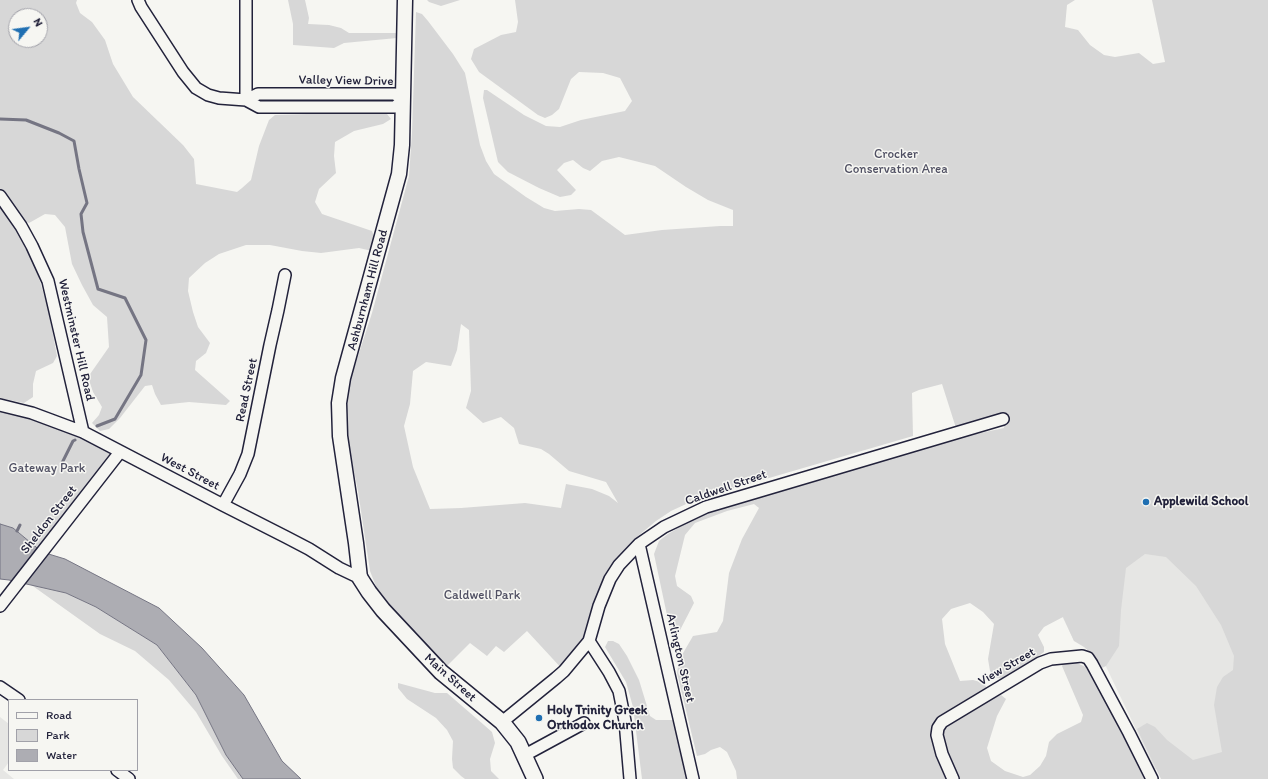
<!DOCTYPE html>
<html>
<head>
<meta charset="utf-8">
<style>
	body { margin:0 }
	#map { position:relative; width:1268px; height:779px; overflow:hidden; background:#f6f6f2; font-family:Itim,sans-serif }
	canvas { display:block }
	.legend { position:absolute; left:8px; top:699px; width:130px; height:72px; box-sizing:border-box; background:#f6f6f2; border:1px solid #a1a1a9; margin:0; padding:5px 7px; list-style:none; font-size:12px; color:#22223b }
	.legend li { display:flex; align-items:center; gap:8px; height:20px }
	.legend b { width:20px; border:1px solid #a1a1a9 }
	.north { position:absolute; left:8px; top:8px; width:40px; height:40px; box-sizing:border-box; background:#f6f6f2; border:1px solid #a1a1a9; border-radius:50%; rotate:61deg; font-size:11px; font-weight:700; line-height:16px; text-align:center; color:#22223b }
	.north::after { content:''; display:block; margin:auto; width:14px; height:18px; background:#1f6fb2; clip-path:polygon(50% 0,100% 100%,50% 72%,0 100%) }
</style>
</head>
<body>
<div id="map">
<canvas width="1268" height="779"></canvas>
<ul class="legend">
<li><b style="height:5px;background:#f6f6f2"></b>Road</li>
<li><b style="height:11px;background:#d7d7d7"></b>Park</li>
<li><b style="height:11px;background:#adadb3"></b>Water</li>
</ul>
<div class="north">N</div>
</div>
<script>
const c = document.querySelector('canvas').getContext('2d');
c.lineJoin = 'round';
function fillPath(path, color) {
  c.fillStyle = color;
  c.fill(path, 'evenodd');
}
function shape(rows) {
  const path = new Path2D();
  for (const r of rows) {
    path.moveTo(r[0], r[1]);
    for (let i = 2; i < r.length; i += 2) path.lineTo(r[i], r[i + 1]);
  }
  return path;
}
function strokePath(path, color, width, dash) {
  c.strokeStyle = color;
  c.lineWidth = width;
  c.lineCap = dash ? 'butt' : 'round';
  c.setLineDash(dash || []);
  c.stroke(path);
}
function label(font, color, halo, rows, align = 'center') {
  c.font = font + ' Itim,sans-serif';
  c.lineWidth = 3;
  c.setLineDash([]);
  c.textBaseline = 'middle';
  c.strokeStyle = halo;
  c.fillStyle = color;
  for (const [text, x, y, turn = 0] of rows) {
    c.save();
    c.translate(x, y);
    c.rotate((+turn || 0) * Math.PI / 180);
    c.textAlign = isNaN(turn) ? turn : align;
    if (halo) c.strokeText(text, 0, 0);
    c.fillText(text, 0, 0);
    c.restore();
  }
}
fillPath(shape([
	[1225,363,1268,779,1155,769,1089,631,1074,641,1043,576],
	[0,717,9,724,9,762,3,770,14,779,0,779]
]), '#e6e6e4');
fillPath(shape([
	[0,0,77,0,76,3,80,13,92,22,105,40,113,64,133,97,183,145,194,159,196,184,237,192,242,188,251,180,259,146,269,120,275,115,307,114,387,114,391,119,383,124,354,131,335,142,334,156,336,173,319,189,315,202,322,214,372,231,376,243,372,251,359,248,321,253,302,251,270,245,246,245,219,254,205,263,189,278,188,291,193,312,198,327,210,343,206,353,196,361,195,370,230,401,226,405,189,402,161,405,155,394,152,385,145,386,120,418,109,429,100,431,92,423,99,415,102,407,93,392,88,377,109,347,107,317,93,305,82,285,72,264,65,227,55,215,45,214,29,223,24,221,0,190],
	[16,16,40,16,40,40,16,40],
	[288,0,305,0,309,18,308,24,329,25,341,28,349,33,397,33,397,38,344,43,334,48,293,45,293,24],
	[427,0,460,0,441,6,429,2],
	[515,0,1075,0,1067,5,1065,27,1078,30,1090,45,1104,55,1115,57,1139,53,1153,64,1165,62,1152,0,1268,0,1268,779,1161,779,1137,729,1147,723,1155,727,1167,740,1193,760,1222,752,1214,705,1217,687,1223,677,1233,670,1234,656,1221,625,1196,586,1166,557,1145,554,1126,568,1121,610,1119,646,1106,666,1102,668,1094,656,1084,647,1074,641,1063,617,1044,627,1038,635,1044,647,1044,652,1007,679,997,678,990,671,988,659,994,624,983,612,970,603,951,609,942,619,945,644,960,681,973,680,984,683,987,689,954,707,933,725,933,732,948,779,737,779,736,771,727,752,720,747,711,750,705,754,697,756,677,673,679,660,693,636,717,632,723,621,729,573,742,539,759,508,754,504,727,511,695,523,685,535,675,576,677,586,691,596,694,603,677,636,673,637,671,634,654,554,659,541,668,534,708,511,739,502,807,484,943,441,1004,428,1002,416,956,428,942,384,919,390,912,393,913,436,697,499,671,511,656,521,638,536,628,548,619,565,589,641,564,671,527,631,504,652,496,646,487,656,470,643,441,672,383,610,387,602,377,589,370,571,358,491,350,452,345,416,349,384,372,313,409,176,412,133,416,12,422,14,428,21,453,54,465,73,480,145,486,161,494,174,526,197,544,208,555,211,579,209,591,210,625,235,662,230,720,226,733,226,733,210,708,200,686,187,655,166,619,157,602,161,590,171,583,168,573,160,564,163,557,170,576,190,571,195,560,197,539,188,508,172,498,162,483,98,484,90,487,90,524,115,546,126,560,127,581,120,625,111,632,101,620,78,603,73,579,72,571,79,559,109,552,115,545,118,538,115,479,72,471,59,474,49,501,35,516,32,518,22],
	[461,324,469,330,471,391,466,408,483,423,501,417,514,428,519,444,541,449,549,454,569,471,606,482,618,503,609,496,592,489,566,484,561,508,525,503,461,508,430,509,413,467,404,426,410,404,413,371,426,362,451,366,457,350],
	[0,202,19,230,35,265,48,308,57,356,53,363,36,371,33,384,33,397,24,403,0,398],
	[0,405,120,452,42,552,13,528,0,524],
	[30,584,66,593,96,607,157,645,196,695,226,755,243,779,238,779,222,756,196,712,169,680,135,651,100,634],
	[608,641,613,641,619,644,627,656,639,680,650,716,656,720,674,720,688,779,642,779,633,707,626,682,605,647],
	[1064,661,1077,663,1088,668,1103,693,1147,779,956,779,945,751,942,733,949,725,994,698,1001,695,1006,699,997,716,987,748,991,761,1005,771,1023,777,1030,775,1040,766,1046,756,1049,742,1057,734,1081,722,1083,715,1062,666],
	[398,683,435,693,447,693,484,725,492,732,495,743,490,759,491,771,499,779,465,779,461,776,453,768,452,759,453,741,447,730,436,718,407,699,398,688]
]), '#d7d7d7');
const water = shape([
	[0,524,13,528,42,552,65,559,159,608,202,648,244,695,282,761,301,779,243,779,226,755,196,695,157,645,96,607,66,593,9,580,0,579,0,524]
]);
fillPath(water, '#adadb3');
strokePath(water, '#757583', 1);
strokePath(shape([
	[0,119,26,120,59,133,74,141,79,169,87,203,81,214,83,232,98,289,125,298,146,340,141,375,115,419,97,426],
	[62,463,73,441,75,440],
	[17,531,20,525]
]), '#757583', 3);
const minor = shape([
	[138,0,141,7,183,72,196,88,208,95,219,98,246,100,259,107,395,107,403,100,395,94,258,94,246,100],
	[246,0,246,100],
	[0,196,21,226,32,246,48,281,83,432],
	[0,405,32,413,83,432,223,505,286,537,309,549,339,568,360,578],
	[223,505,240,474,248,454,270,345,278,310,285,275],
	[639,544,693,779],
	[0,606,120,452],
	[589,641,609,672,619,691,625,721,630,779],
	[0,687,19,700],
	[502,722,556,678,564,671,589,641,599,606,610,579,619,565,639,544,664,527,706,507,1003,419],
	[525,755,584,723],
	[117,770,129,779],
	[953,779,942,754,937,735,938,728,942,722,1040,663,1051,659,1082,656,1088,658,1092,664,1129,733,1152,779]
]);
const tertiary = shape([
	[360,578,356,543,340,436,339,403,343,378,399,174,402,145,405,0]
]);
const secondary = shape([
	[360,578,369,592,383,610,441,672,502,722,518,742,535,779]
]);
strokePath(minor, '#22223b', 14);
strokePath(tertiary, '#22223b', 17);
strokePath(secondary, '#22223b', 18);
strokePath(minor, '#f6f6f2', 11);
strokePath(tertiary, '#f6f6f2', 14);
strokePath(secondary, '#f6f6f2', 15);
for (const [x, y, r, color] of [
	[1146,502,4,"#1f6fb2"],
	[539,718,4,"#1f6fb2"]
]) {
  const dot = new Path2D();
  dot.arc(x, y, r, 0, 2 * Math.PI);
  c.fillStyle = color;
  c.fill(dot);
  strokePath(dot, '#f6f6f2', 1.5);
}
label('13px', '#22223b', '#f6f6f2', [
	["Valley View Drive",346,81,1],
	["Ashburnham Hill Road",368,290,-75],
	["Westminster Hill Road",76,340,77],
	["Read Street",247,390,-78],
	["West Street",190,472,28],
	["Caldwell Street",726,488,-19],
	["Sheldon Street",49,520,-52],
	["Arlington Street",680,658,77],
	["View Street",1007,667,-30],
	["Main Street",450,678,42]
]);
label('13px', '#4f4f62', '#f6f6f2', [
	["Crocker",896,155],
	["Conservation Area",896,170],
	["Gateway Park",47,469],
	["Caldwell Park",482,596]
]);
label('bold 13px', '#22223b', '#f6f6f2', [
	["Applewild School",1154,502],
	["Holy Trinity Greek",547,711],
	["Orthodox Church",547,726]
], 'left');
</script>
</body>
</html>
